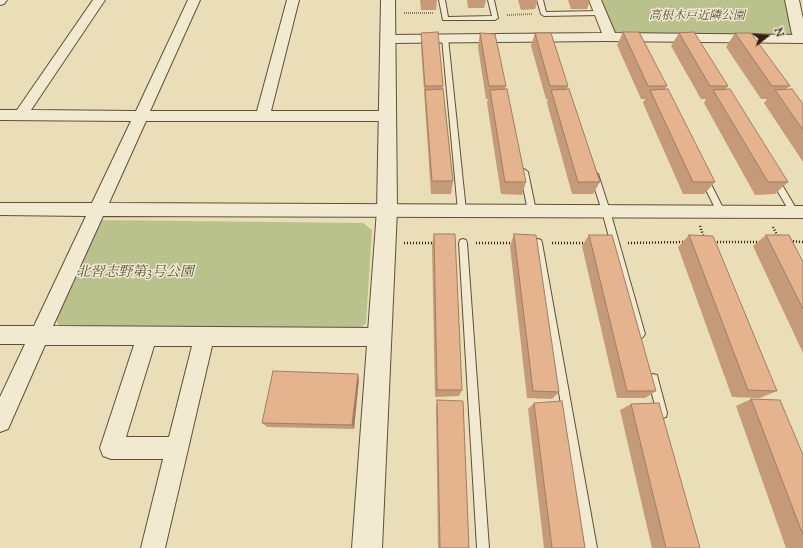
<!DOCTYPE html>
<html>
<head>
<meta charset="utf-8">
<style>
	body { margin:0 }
	#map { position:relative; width:803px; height:548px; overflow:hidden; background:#eadeb8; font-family:"Sorts Mill Goudy",serif }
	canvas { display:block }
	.north { position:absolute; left:747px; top:16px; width:40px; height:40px; -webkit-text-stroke:3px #f1ead1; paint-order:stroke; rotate:73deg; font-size:11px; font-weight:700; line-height:16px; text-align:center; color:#321f0e }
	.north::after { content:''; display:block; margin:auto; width:14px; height:18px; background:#321f0e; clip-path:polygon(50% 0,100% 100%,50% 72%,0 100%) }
</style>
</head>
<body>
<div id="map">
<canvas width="803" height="548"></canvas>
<div class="north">N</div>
</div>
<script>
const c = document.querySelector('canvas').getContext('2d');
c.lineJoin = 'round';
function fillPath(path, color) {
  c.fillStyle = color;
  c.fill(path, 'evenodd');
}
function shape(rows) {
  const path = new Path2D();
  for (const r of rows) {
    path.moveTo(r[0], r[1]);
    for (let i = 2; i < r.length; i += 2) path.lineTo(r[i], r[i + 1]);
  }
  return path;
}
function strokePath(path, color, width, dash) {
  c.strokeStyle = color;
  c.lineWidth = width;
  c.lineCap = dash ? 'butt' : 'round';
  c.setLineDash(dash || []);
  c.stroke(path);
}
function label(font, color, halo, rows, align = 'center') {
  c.font = font + ' "Sorts Mill Goudy","Noto Serif JP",serif';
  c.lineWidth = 3;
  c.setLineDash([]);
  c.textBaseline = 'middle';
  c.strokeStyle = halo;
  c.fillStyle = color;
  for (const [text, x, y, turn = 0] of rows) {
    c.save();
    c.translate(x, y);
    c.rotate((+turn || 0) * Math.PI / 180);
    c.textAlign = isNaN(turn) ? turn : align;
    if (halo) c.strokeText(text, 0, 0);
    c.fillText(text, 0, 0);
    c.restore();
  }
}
fillPath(shape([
	[601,0,787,0,793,32,791,34,615,34],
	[100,220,363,223,372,230,366,323,360,329,60,327,56,320]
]), '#b9c18d');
const service = shape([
	[439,0,445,0,448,17,492,16,488,0,494,0,498,18,495,20,443,20,439,0],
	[537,0,543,0,546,12,600,11,603,13,600,15,544,16,541,14,537,0],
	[445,36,448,38,466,211,462,214,458,211,442,38,445,36],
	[524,169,528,172,536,211,532,214,528,211,520,172,524,169],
	[594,171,598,174,610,211,645,334,643,337,640,339,637,337,635,334,602,211,590,174,594,171],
	[703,173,707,176,725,212,724,214,721,215,717,212,699,176,703,173],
	[775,177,778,178,797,210,798,212,797,214,791,214,771,180,775,177],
	[463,239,466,240,467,243,489,548,477,548,459,243,460,240,463,239],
	[538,239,541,240,542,243,597,548,585,548,534,243,535,240,538,239],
	[653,374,657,375,658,379,667,413,666,417,662,418,658,417,657,413,648,379,649,375,653,374]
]);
const minor = shape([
	[0,0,7,0,4,4,0,5,0,0],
	[93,0,105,0,31,110,136,111,188,0,200,0,150,111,257,111,287,0,299,0,271,111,387,111,392,113,394,116,392,119,387,121,146,121,109,203,803,206,803,218,103,216,53,326,378,328,385,331,388,337,385,343,378,346,212,346,165,548,141,548,163,459,111,459,103,456,100,448,134,345,45,345,8,429,0,432,0,397,25,344,0,344,0,326,34,326,86,216,0,215,0,203,92,203,131,121,0,120,0,110,17,110,93,0],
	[154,346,192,346,169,437,126,437,154,346],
	[589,0,601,0,615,33,803,35,803,43,605,41,388,43,384,42,382,39,384,36,388,35,602,33,589,0]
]);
const tertiary = shape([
	[381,0,395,0,397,210,382,548,352,548,377,210,381,0],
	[785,0,799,0,803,19,803,41,798,40,792,34,785,0]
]);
strokePath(service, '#604f38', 2);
strokePath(minor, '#604f38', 2);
strokePath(tertiary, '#604f38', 2);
strokePath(shape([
	[404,13,433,13],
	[507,15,532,14]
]), '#321f0e', 2, [0.5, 1.5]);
strokePath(shape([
	[700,226,704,238],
	[773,227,778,237],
	[790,241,803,242],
	[714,242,761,242],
	[404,243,435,243],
	[476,243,515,243],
	[552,243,587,243],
	[628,243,685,242]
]), '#321f0e', 2.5, [1, 2]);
fillPath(service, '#f1ead1');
fillPath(minor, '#f1ead1');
fillPath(tertiary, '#f1ead1');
fillPath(shape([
	[420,0,437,0,436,10,421,10],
	[467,0,486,0,484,8,468,8],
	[518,0,538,0,535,9,521,10],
	[568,0,590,0,587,9,571,9],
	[623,32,667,86,665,89,715,182,704,194,683,194,643,103,645,99,641,99,617,45],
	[421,33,443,86,443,89,453,181,451,194,431,194,421,46],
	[480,33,506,86,505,89,526,182,522,195,501,194,487,103,488,99,486,99,478,47],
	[535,33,568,86,567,89,600,182,593,194,572,194,547,103,548,99,546,99,531,46],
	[679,33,728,86,725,90,788,182,775,194,755,195,704,103,706,99,701,99,671,46],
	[735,33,790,86,786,89,803,104,803,162,764,103,767,99,761,99,726,47],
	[434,234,462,390,459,396,435,397,432,245],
	[514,234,559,392,552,399,527,398,510,246],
	[589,235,656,391,645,398,617,398,582,246],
	[689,235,777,391,760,398,732,397,678,247],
	[766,235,803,262,803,353,753,246],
	[359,379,354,429,267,427,262,423],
	[751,399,803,455,803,548,786,548,736,406],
	[437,400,469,548,438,548,436,407],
	[534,403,585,548,544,548,528,409],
	[631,404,700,548,652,548,620,410]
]), '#c59a79');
fillPath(shape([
	[358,374,359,379,354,429,352,425]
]), '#a07d63');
const building = shape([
	[438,32,443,86,425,86,421,33,438,32],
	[623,32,639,32,667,86,648,86,623,32],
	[694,32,728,86,710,86,679,33,694,32],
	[480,33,495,34,506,86,489,86,480,33],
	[535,33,551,33,568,86,550,86,535,33],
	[735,33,751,33,790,86,772,86,735,33],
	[443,89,453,181,432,181,425,90,443,89],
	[507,89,526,182,505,182,490,90,507,89],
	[569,89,600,182,578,182,551,90,569,89],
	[668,89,715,182,693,182,650,90,668,89],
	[730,89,788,182,768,182,713,90,730,89],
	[792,89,803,104,803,130,775,90,792,89],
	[434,234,455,234,462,390,437,390,434,234],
	[514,234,536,235,559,392,533,391,514,234],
	[589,235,612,235,656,391,627,391,589,235],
	[689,235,713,236,777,391,748,390,689,235],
	[766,235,789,235,803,262,803,309,766,235],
	[273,371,358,374,352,425,262,423,273,371],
	[751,399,780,400,803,455,803,535,751,399],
	[437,400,463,401,469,548,440,548,437,400],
	[562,401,585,548,552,548,534,403,562,401],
	[659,403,700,548,666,548,631,404,659,403]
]);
fillPath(building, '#e5b38d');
strokePath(building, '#a07d63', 1);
label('italic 12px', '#5a5034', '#f1ead1', [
	["高根木戸近隣公園",697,17]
]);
label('italic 14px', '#5a5034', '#f1ead1', [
	["北習志野第3号公園",135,274]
]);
</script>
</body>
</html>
